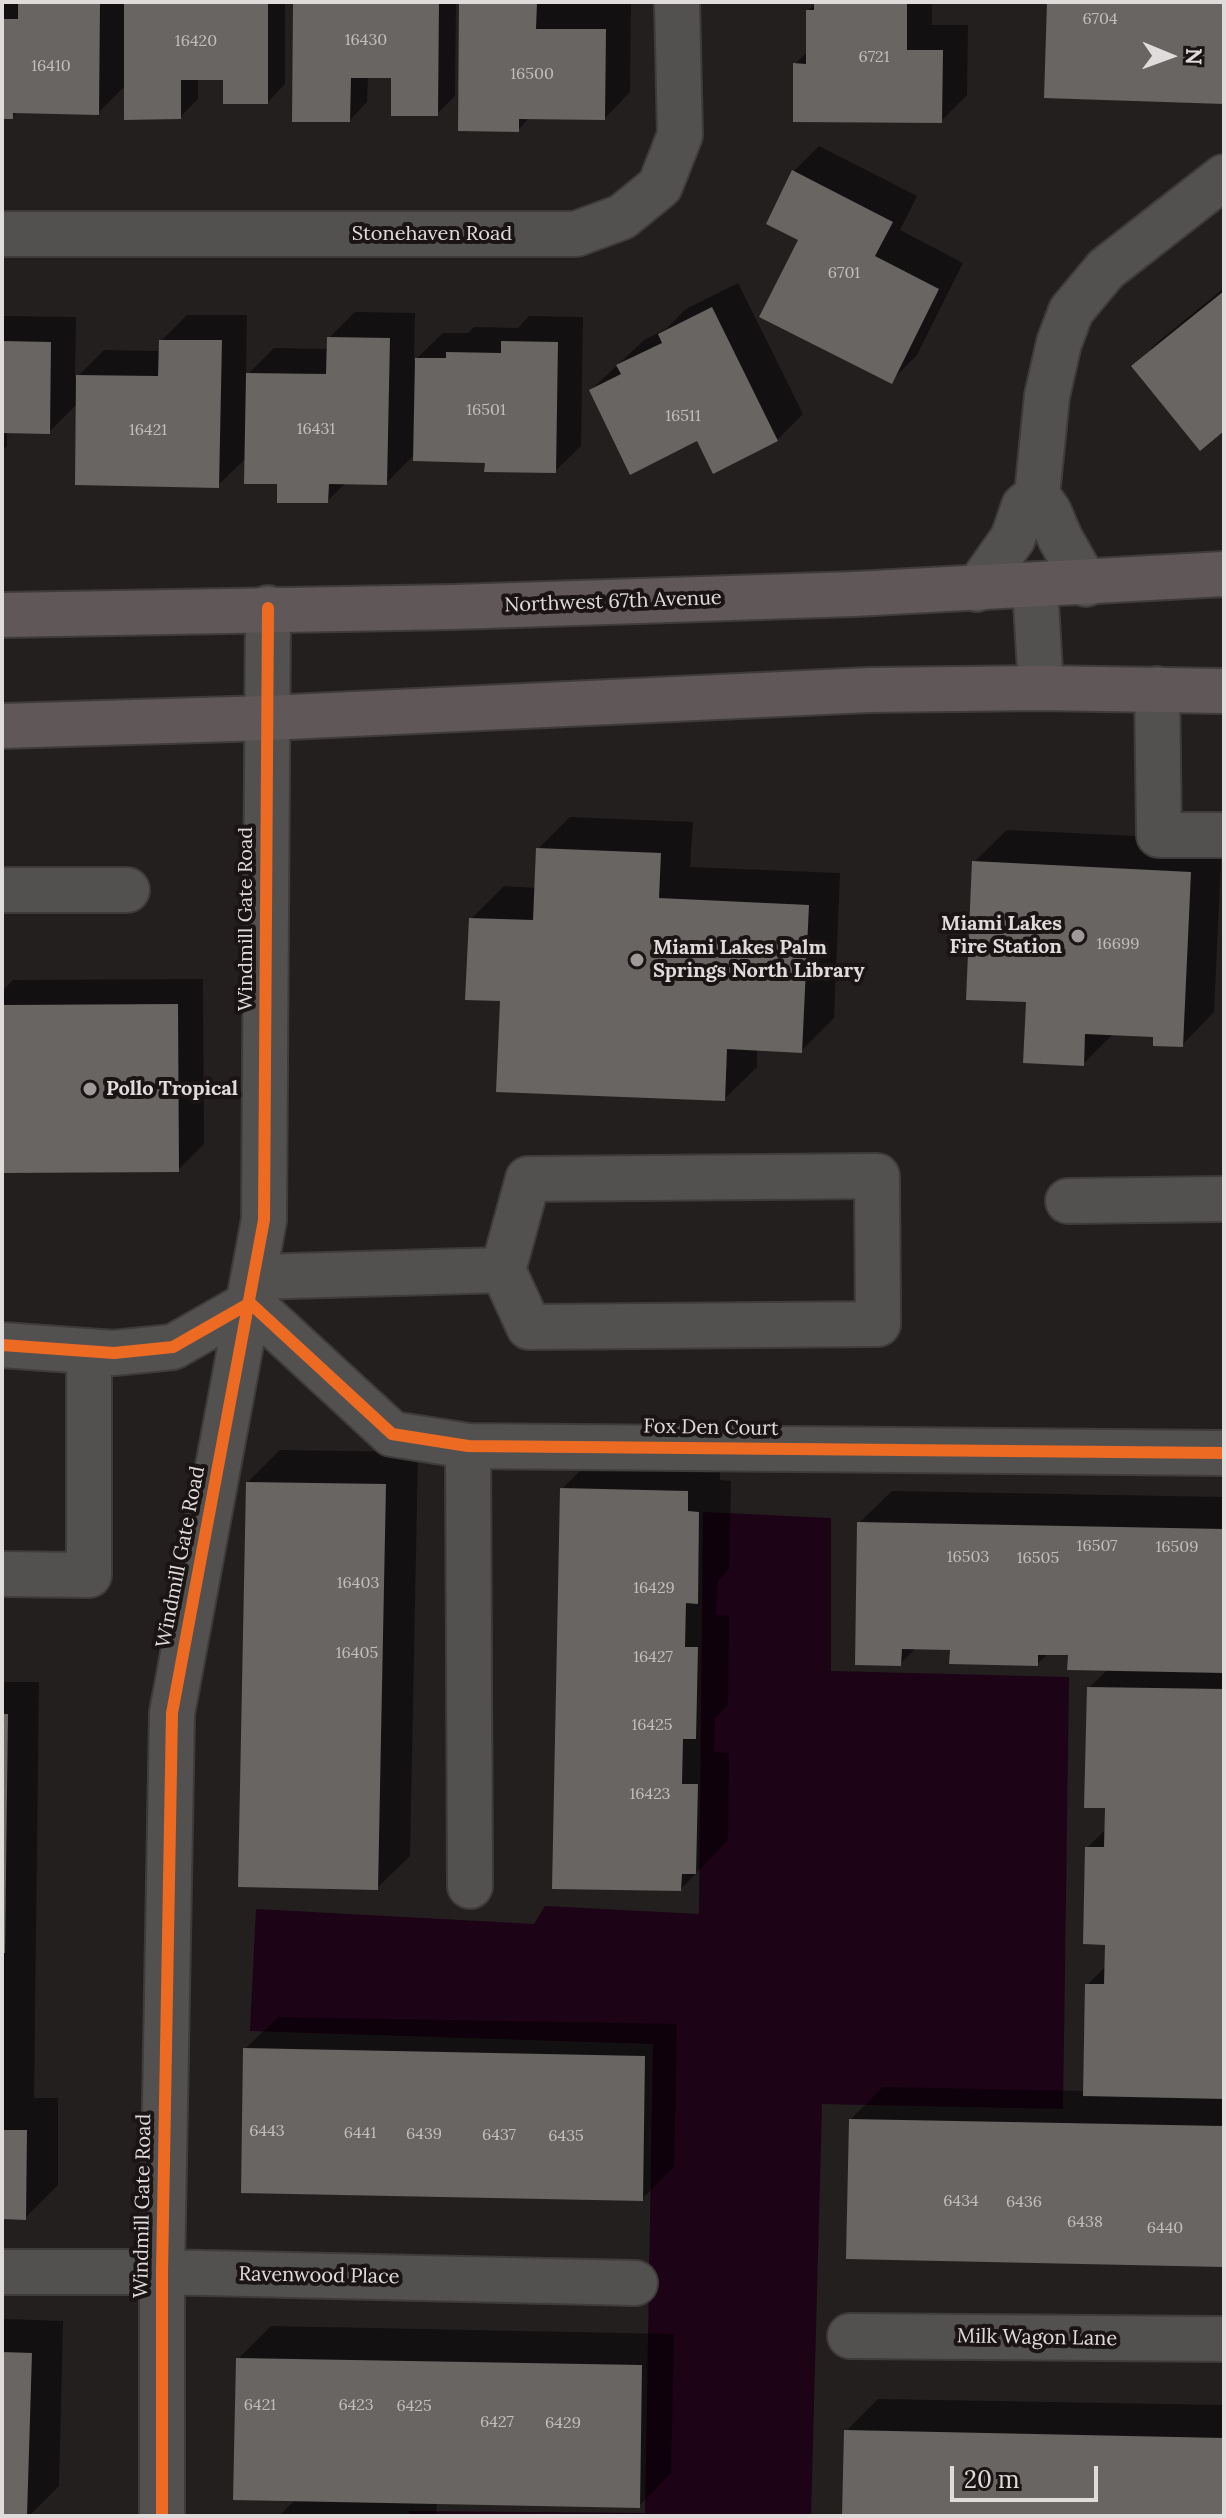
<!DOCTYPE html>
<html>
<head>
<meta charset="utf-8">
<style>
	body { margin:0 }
	#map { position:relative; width:1226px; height:2518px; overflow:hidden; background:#231f1e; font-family:Lora,serif }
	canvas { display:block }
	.frame { position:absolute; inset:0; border:4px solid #e0dcdb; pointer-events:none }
	.north { position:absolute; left:1130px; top:16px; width:80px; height:80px; -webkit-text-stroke:6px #1a1514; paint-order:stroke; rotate:91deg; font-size:22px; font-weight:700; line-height:32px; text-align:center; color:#e0dcdb }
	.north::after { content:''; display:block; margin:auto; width:28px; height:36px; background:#e0dcdb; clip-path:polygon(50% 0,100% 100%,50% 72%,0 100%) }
	.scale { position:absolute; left:950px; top:2466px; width:148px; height:36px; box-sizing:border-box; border:4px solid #e0dcdb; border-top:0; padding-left:10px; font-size:24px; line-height:28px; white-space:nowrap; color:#e0dcdb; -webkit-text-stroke:6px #1a1514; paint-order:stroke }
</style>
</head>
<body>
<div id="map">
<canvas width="1226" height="2518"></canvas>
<div class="frame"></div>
<div class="north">N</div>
<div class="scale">20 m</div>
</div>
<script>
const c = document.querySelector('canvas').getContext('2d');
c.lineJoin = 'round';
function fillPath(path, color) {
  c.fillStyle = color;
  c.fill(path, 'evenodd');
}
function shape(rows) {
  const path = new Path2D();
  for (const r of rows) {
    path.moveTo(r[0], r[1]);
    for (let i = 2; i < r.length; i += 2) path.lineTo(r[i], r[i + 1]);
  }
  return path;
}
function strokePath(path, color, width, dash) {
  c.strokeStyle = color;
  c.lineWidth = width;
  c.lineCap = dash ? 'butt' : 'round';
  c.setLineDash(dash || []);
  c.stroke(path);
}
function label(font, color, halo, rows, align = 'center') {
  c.font = font + ' Lora,serif';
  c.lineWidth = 8;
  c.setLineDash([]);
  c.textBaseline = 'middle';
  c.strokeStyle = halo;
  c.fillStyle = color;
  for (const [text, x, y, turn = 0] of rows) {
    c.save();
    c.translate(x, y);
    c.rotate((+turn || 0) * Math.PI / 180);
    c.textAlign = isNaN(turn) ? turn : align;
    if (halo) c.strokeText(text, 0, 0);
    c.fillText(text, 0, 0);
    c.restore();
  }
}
fillPath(shape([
	[703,1512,831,1518,831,1671,1069,1677,1063,2109,822,2104,811,2516,409,2516,409,2511,645,2513,653,2044,250,2031,256,1909,534,1924,545,1906,699,1914]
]), '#1c0315');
fillPath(shape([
	[2,2,285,2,285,84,268,102,225,78,198,78,198,99,180,117,126,85,98,113,18,111,12,117,2,117],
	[295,2,456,2,455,96,437,114,393,76,368,76,367,102,350,120],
	[461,2,631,4,630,92,605,118,530,117,518,130],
	[816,2,932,2,932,25,968,25,967,95,941,121,795,64,808,51,808,11],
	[819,146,917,196,900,230,963,263,917,355,891,381,801,240,794,171],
	[738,283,803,414,777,440,698,439,591,390,644,340,666,329,686,309],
	[1224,288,1224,428,1134,366,1159,341],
	[355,312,415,313,414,361,443,333,468,333,474,327,518,328,529,316,583,317,581,446,555,471,487,461,415,454,386,483,347,482,327,501,279,482,246,458,218,485,78,403,49,432,7,431,7,446,2,450,2,316,76,317,75,379,104,350,161,351,161,341,187,315,247,315,246,376,274,348,329,349,329,338],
	[570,817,693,822,690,867,840,873,834,1018,801,1051,757,1049,757,1067,724,1099,502,999,471,919,504,886,536,888,538,849],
	[1007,830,1222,840,1214,1012,1182,1045,1155,1035,1114,1033,1083,1064,1028,1000,974,862],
	[203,979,204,1144,178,1170,2,1171,2,991,13,980],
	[280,1450,418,1452,410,1856,377,1888,248,1482],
	[594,1457,720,1459,720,1480,731,1481,729,1569,718,1581,716,1615,729,1616,728,1705,715,1718,714,1752,729,1753,728,1840,681,1889,562,1489],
	[892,1491,1224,1497,1224,2265,851,2119,883,2087,1085,2091,1087,1985,1107,1965,1107,1943,1087,1848,1107,1828,1107,1806,1089,1688,1108,1669,1070,1653,1049,1653,1037,1664,952,1648,917,1647,900,1664,859,1523],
	[2,1682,39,1682,34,2098,58,2098,58,2185,25,2218,2,2217],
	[278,2017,677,2024,674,2167,642,2199,245,2049],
	[5,2319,63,2321,59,2486,29,2516,2,2516,2,2322],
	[271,2326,674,2334,671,2473,639,2506,437,2502,436,2516,279,2516,296,2499,238,2359],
	[878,2399,1224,2405,1224,2516,844,2516,846,2431]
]), '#0007');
fillPath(shape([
	[18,2,100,2,99,115,13,113,13,119,2,119,2,19,18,19],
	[124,2,268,2,268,104,223,104,223,80,181,80,181,119,124,120],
	[293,2,439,2,438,116,391,116,391,78,351,78,350,122,292,122],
	[459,2,537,2,536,29,606,29,605,120,519,119,519,132,458,131],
	[814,2,907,2,907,50,943,50,942,123,793,122,793,63,806,64,806,10,814,10],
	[1047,2,1224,2,1224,104,1044,98],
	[792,170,893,222,875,256,939,289,892,384,759,317,798,240,766,224],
	[1224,291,1224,431,1200,451,1131,366],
	[712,307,778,441,713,474,697,441,630,475,589,390,621,374,616,365,662,343,658,334],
	[327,337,390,338,387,485,329,484,328,503,277,503,277,484,244,484,246,373,326,374],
	[159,340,222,340,219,488,75,485,76,375,158,376],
	[2,341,51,342,50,434,2,433],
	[501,341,558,342,556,473,484,472,485,463,413,461,415,358,446,358,446,352,501,353],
	[536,848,661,853,659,898,809,905,802,1053,727,1049,725,1101,496,1092,500,1001,465,1000,469,918,533,920],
	[972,861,1191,872,1183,1047,1153,1046,1153,1037,1085,1034,1084,1066,1023,1063,1026,1002,966,1000],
	[178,1004,179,1172,2,1173,2,1005],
	[246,1482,386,1484,378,1890,238,1887],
	[560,1488,688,1491,688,1511,699,1512,698,1604,686,1603,685,1647,698,1647,696,1739,683,1739,682,1784,698,1784,696,1874,682,1874,681,1891,552,1889],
	[857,1522,1224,1529,1224,1673,1067,1670,1068,1655,1038,1655,1038,1666,949,1664,950,1650,902,1649,901,1666,855,1665],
	[1087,1687,1224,1689,1224,2099,1083,2096,1085,1984,1104,1984,1105,1945,1083,1944,1085,1847,1104,1847,1105,1808,1084,1808],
	[2,1714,8,1714,5,1953,2,1953],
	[243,2048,645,2056,643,2201,241,2193],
	[849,2119,1224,2126,1224,2267,846,2259],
	[2,2130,27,2130,26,2220,2,2219],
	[2,2352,32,2353,27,2516,2,2516],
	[236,2358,642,2365,640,2508,233,2500],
	[844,2430,1224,2438,1224,2516,842,2516]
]), '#686563');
const minor = shape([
	[2,234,576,234,622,217,660,186,680,135,677,2],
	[1086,584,1060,538,1049,512,1037,495,1047,396,1059,343,1071,311,1106,269,1224,177],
	[1035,587,1041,688],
	[977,589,1013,538,1024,506,1037,495],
	[1157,689,1159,835,1224,835],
	[2,890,127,890],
	[877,1176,878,1324,529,1327,503,1270,528,1179,877,1176],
	[1068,1201,1224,1199],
	[254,1277,503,1270],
	[2,1345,114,1353,173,1347,250,1303,392,1434,468,1446,1224,1453],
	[468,1446,470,1886],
	[2,1574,89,1575,89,1351],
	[2,2272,162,2272,635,2283],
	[850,2336,1224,2339],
	[162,2516,162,2272,172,1713,264,1220,268,608]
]);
const major = shape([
	[2,615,454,607,855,594,1224,574],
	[2,726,267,718,868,690,1041,688,1224,691]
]);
strokePath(minor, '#3e3b3a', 48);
strokePath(major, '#3e3b3a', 48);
strokePath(minor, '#535150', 44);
strokePath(major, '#605758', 44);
strokePath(shape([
	[2,1345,114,1353,173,1347,250,1303,392,1434,468,1446,1224,1453],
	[162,2516,162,2272,172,1713,264,1220,268,608]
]), '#ed6a23', 12);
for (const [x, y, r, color] of [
	[1078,936,8,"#9e9a99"],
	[637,960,8,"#9e9a99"],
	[90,1089,8,"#9e9a99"]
]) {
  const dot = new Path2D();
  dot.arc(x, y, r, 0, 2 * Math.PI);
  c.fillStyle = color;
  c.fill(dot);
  strokePath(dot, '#1a1514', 3);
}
label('16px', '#c2bebd', null, [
	["6704",1100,19],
	["16430",366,40],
	["16420",196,41],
	["6721",874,57],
	["16410",51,66],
	["16500",532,74],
	["6701",844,273],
	["16501",486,410],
	["16511",683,416],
	["16431",316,429],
	["16421",148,430],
	["16699",1118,944],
	["16507",1097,1546],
	["16509",1177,1547],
	["16503",968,1557],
	["16505",1038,1558],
	["16403",358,1583],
	["16429",654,1588],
	["16405",357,1653],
	["16427",653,1657],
	["16425",652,1725],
	["16423",650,1794],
	["6443",267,2131],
	["6441",360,2133],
	["6439",424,2134],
	["6437",499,2135],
	["6435",566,2136],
	["6434",961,2201],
	["6436",1024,2202],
	["6438",1085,2222],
	["6440",1165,2228],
	["6421",260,2405],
	["6423",356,2405],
	["6425",414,2406],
	["6427",497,2422],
	["6429",563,2423]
]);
label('20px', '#e0dcdb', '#1a1514', [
	["Stonehaven Road",432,234],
	["Northwest 67th Avenue",613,602,-2],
	["Windmill Gate Road",246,919,-90],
	["Fox Den Court",711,1428,1],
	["Windmill Gate Road",181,1557,-79],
	["Windmill Gate Road",143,2206,-89],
	["Ravenwood Place",319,2276,1],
	["Milk Wagon Lane",1037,2338,1]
]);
label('bold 20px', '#e0dcdb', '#1a1514', [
	["Miami Lakes",1062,924,"right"],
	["Fire Station",1062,947,"right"],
	["Miami Lakes Palm",653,948],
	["Springs North Library",653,971],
	["Pollo Tropical",106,1089]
], 'left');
</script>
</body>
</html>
